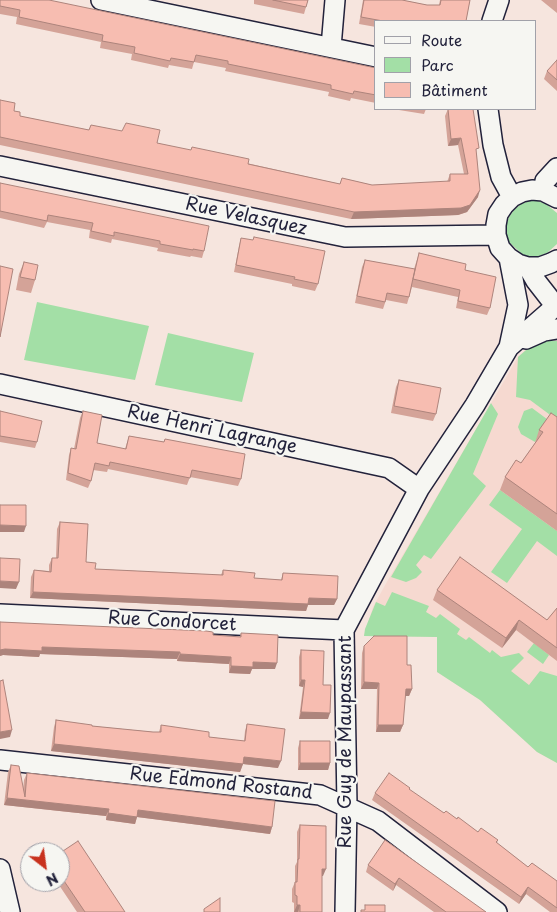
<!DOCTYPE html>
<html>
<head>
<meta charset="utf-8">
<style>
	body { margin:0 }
	#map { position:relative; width:557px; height:912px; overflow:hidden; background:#f6e5de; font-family:"Playpen Sans",sans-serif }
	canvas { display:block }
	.legend { position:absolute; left:374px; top:20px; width:162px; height:90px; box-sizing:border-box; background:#f6f6f2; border:1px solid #a1a1a9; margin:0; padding:6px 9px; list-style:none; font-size:15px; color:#22223b }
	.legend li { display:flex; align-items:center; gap:10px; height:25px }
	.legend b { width:25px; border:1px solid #a1a1a9 }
	.north { position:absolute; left:20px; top:842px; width:50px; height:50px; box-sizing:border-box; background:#f6f6f2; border:1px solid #a1a1a9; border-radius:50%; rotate:150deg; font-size:14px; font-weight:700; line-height:20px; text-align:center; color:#22223b }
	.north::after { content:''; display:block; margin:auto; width:18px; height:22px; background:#c8321e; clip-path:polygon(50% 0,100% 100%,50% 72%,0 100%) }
</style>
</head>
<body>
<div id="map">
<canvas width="557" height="912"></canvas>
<ul class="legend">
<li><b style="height:6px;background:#f6f6f2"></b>Route</li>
<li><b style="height:14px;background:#a3dfa6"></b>Parc</li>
<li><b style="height:14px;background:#f7bdb1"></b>Bâtiment</li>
</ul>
<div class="north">N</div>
</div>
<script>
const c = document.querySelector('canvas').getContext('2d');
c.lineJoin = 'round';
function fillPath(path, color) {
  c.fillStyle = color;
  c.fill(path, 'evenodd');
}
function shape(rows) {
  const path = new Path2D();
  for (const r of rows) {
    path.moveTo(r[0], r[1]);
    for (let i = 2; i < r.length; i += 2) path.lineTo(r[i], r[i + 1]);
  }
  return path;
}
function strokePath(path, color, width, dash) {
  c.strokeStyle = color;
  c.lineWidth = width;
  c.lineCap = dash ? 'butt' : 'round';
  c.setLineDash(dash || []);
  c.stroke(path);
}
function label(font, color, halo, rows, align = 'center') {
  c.font = font + ' "Playpen Sans",sans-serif';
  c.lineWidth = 4.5;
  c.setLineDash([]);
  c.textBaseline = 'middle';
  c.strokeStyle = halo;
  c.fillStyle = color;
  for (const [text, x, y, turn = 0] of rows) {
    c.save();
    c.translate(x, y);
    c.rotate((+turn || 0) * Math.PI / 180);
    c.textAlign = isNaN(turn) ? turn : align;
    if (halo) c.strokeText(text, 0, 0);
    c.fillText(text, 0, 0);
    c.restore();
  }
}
fillPath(shape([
	[557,341,557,763,537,752,480,700,437,672,437,637,364,636,373,607,384,587,518,357,526,349]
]), '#f6d9d0');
fillPath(shape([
	[529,201,538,201,546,204,557,213,557,244,547,253,539,256,530,257,522,254,509,242,506,234,506,225,509,217,514,210,521,204],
	[37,302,149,326,135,380,24,360],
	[168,333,254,353,242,402,155,385],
	[544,341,557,341,557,420,530,400,516,397,518,357,533,344],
	[491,403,498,414,473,474,486,486,431,559,424,555,416,565,422,572,416,578,406,582,391,577],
	[532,408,555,425,547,424,535,442,521,434,518,427,524,411],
	[500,490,557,531,557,556,537,541,507,583,491,572,522,529,489,505],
	[392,592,429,606,426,612,436,618,440,614,460,629,457,634,466,640,469,637,490,653,492,650,501,657,519,653,524,658,511,671,529,685,540,671,557,676,557,763,537,752,480,700,437,672,437,637,364,636,365,629,376,602,385,606],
	[534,643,549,655,543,664,527,652]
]), '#a3dfa6');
const street = shape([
	[101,0,376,57],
	[492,21,499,0],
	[331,47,335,0],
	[488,109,493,145,501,177,512,197],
	[0,166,345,237,496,235],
	[543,191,545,181,557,168],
	[557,198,543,191,532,190,522,192,512,197,504,205,498,214,496,225,496,235,500,248,509,258,518,264,528,267,540,267,551,263,557,260],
	[528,267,536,281,557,308],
	[526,339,544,331,557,329],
	[509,347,557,305],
	[0,384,389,468,419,489],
	[0,614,344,630],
	[0,760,320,795,378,821,497,912],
	[0,869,10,912],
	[345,912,347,806,344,630,419,489,475,405,509,347,518,305,509,258]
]);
strokePath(street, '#22223b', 22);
strokePath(street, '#f6f6f2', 19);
fillPath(shape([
	[0,0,376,68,376,103,351,98,350,101,328,96,329,92,225,71,226,68,194,62,192,69,169,65,168,68,131,60,132,54,100,48,101,42,16,24,17,17,0,14],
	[254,0,308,0,304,14,254,4],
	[363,0,402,0,427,5,439,5,440,0,470,0,466,21,376,21,376,27,359,24],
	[541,0,557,0,557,13],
	[557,60,557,91,544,79,547,71],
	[0,100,20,116,89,130,91,125,157,143,340,184,342,178,372,185,447,182,450,174,464,174,458,145,448,146,445,116,448,109,477,155,478,197,467,212,458,215,351,219,0,145],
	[399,109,426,109,424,114,399,110],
	[0,183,204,251,202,258,191,256,190,257,157,251,158,248,112,239,111,243,89,238,90,230,47,222,44,228,0,218],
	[241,238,318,284,315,291,292,286,292,284,234,272,239,246],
	[419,253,465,270,490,308,487,315,456,308,458,297,412,287,407,304,386,300,383,309,355,303,362,267,365,260,414,269],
	[24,262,35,280,31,293,16,290,19,274],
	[399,380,436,414,433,421,391,413,396,387],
	[0,411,37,442,35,448,0,442],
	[83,411,97,443,125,449,129,436,164,442,165,439,241,479,238,486,190,477,187,485,108,469,107,472,93,470,91,481,88,488,66,480,69,455,71,448,74,449,80,418],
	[557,417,557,531,500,490,505,477,521,463,535,443,539,430],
	[60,522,86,562,95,569,221,575,223,570,254,578,281,580,283,573,337,599,334,605,308,605,306,611,30,598,31,577,34,570,49,571,49,565,52,558,56,558,57,529],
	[437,590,547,620,557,608,557,661,516,630,502,648,433,600],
	[0,622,240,637,241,633,275,669,252,669,250,674,229,673,229,664,177,661,177,659,40,654,39,657,3,655,0,656],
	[364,646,407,665,412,689,409,696,405,696,403,725,400,732,376,732,377,689,361,689,362,653],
	[301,650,323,685,328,719,299,719,303,687,299,686,299,657],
	[56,720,92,726,153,732,159,732,161,725,209,737,244,741,245,731,247,724,278,768,243,764,240,772,51,751,54,727],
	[300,741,330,763,328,770,298,770,298,748],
	[11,765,23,790,24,780,27,773,272,827,270,834,137,817,135,824,106,820,106,816,4,805,8,772],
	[410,788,409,790,444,813,457,819,478,832,498,840,497,843,528,867,557,881,557,912,550,912,526,894,519,904,372,800,375,793],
	[300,825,323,876,322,876,322,912,294,912,294,903,292,902,292,889,295,882,295,866,297,862,297,832],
	[60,853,125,912,77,912,57,882,60,882],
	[368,865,486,912,434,912,396,885,393,891,366,872]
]), '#d4a398');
fillPath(shape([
	[461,138,458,145,448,146,451,139],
	[480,190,478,197,467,212,458,215,351,219,354,212],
	[0,525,26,526,24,532,0,532],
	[0,581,19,582,16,589,0,588],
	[33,592,309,598,337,599,334,605,308,605,306,611,30,598],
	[519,620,516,630,502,648,506,638],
	[42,647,180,652,177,659,40,654,39,657,3,655,0,656,0,650,5,649],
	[180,654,231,657,229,664,177,661],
	[253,662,277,663,275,669,252,669,250,674,229,673,231,666],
	[301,680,305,680,303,687,299,686],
	[364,682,379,683,377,689,361,689],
	[406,689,412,689,409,696,403,696],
	[301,712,330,713,328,719,299,719],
	[378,725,403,725,400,732,376,732],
	[12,730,10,737,0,739,0,732],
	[54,744,244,757,281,761,278,768,243,764,240,772,51,751],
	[300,763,330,763,328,770,298,770],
	[7,798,109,809,106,816,4,805],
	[138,810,272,827,270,834,137,817,135,824,106,820,108,813],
	[322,869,326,869,323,876,319,876],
	[399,878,396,885,393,891,395,884],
	[528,887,526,894,519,904,521,897],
	[297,905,300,905,298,912,294,912]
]), '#ad847c');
const building = shape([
	[0,0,49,0,376,68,376,95,354,91,353,94,331,89,331,85,228,64,228,61,196,55,194,62,171,58,170,61,134,53,135,47,102,41,103,35,19,17,20,10,0,6,0,0],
	[273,0,308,0,306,7,273,0],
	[364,0,402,0,427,5,440,5,441,0,470,0,466,21,383,21,361,17,364,0],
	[557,60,557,80,547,71,557,60],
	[0,100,15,103,14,111,20,112,20,116,89,130,91,125,122,131,126,123,160,130,157,143,191,150,192,147,249,159,248,164,340,184,342,178,372,185,450,181,450,174,468,174,461,138,451,139,448,109,473,109,479,148,476,149,480,190,470,205,461,208,354,212,0,137,0,100],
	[0,183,209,226,204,251,193,249,193,250,160,244,160,241,114,232,114,236,91,231,93,223,48,215,47,221,0,211,0,183],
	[254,237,325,251,318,284,294,279,295,277,236,265,241,238,253,240,254,237],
	[419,253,466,264,465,270,496,277,490,308,458,301,460,290,413,279,419,253],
	[365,260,415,269,409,297,387,293,385,302,357,296,365,260],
	[24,262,38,265,35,280,20,277,24,262],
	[0,266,13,269,0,337,0,266],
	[399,380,441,388,436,414,394,406,399,380],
	[0,411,42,421,37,442,0,436,0,411],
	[83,411,102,415,97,443,126,449,129,436,164,442,165,439,245,454,241,479,192,470,190,478,110,462,109,466,95,463,91,481,68,473,71,448,76,449,83,411],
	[551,413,557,417,557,514,505,477,516,460,521,463,543,432,539,430,551,413],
	[0,505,26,505,26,526,0,525,0,505],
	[60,522,88,524,86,562,96,563,95,569,223,575,223,570,255,573,254,578,282,580,283,573,338,576,337,599,309,598,308,604,33,592,34,570,51,572,52,558,58,558,60,522],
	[460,557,547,620,557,608,557,648,519,620,506,638,437,590,460,557],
	[0,558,20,559,19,582,0,581,0,558],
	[0,622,206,631,213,632,213,635,241,637,241,633,278,635,277,663,253,662,253,667,231,666,231,657,180,654,180,652,42,647,42,651,5,649,0,650,0,622],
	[374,636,407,636,407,665,411,665,412,689,406,689,403,725,378,725,379,683,364,682,364,646,374,636],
	[301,650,324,651,323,685,331,685,330,713,301,712,305,680,301,680,301,650],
	[3,680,12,730,0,732,0,681,3,680],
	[56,720,92,725,92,726,153,732,161,732,161,725,209,732,209,737,245,741,247,724,285,729,281,761,244,757,243,764,54,744,56,720],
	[300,741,330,741,330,763,300,763,300,741],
	[11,765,19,766,25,797,27,773,275,801,272,827,138,810,137,817,108,813,109,809,7,798,11,765],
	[389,773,410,788,409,789,444,813,446,811,457,819,458,817,478,832,481,828,498,840,496,842,528,867,532,863,557,881,557,908,528,887,521,897,375,793,389,773],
	[300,825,326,826,326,869,322,869,322,912,300,912,300,905,297,905,297,896,295,895,295,882,297,882,298,859,299,859,300,825],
	[385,840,486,912,446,912,399,878,395,884,368,865,385,840],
	[78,841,125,912,85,912,60,875,60,853,78,841],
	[220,898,220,912,204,912,204,909,220,898],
	[365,905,385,905,385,912,361,912,361,910,365,910,365,905]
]);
fillPath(building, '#f7bdb1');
strokePath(building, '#ad847c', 1);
label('18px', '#22223b', '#f6f6f2', [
	["Rue Velasquez",246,217,12],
	["Rue Henri Lagrange",212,430,12],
	["Rue Condorcet",172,622,3],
	["Rue Guy de Maupassant",346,742,-90],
	["Rue Edmond Rostand",221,784,6]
]);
</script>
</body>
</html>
